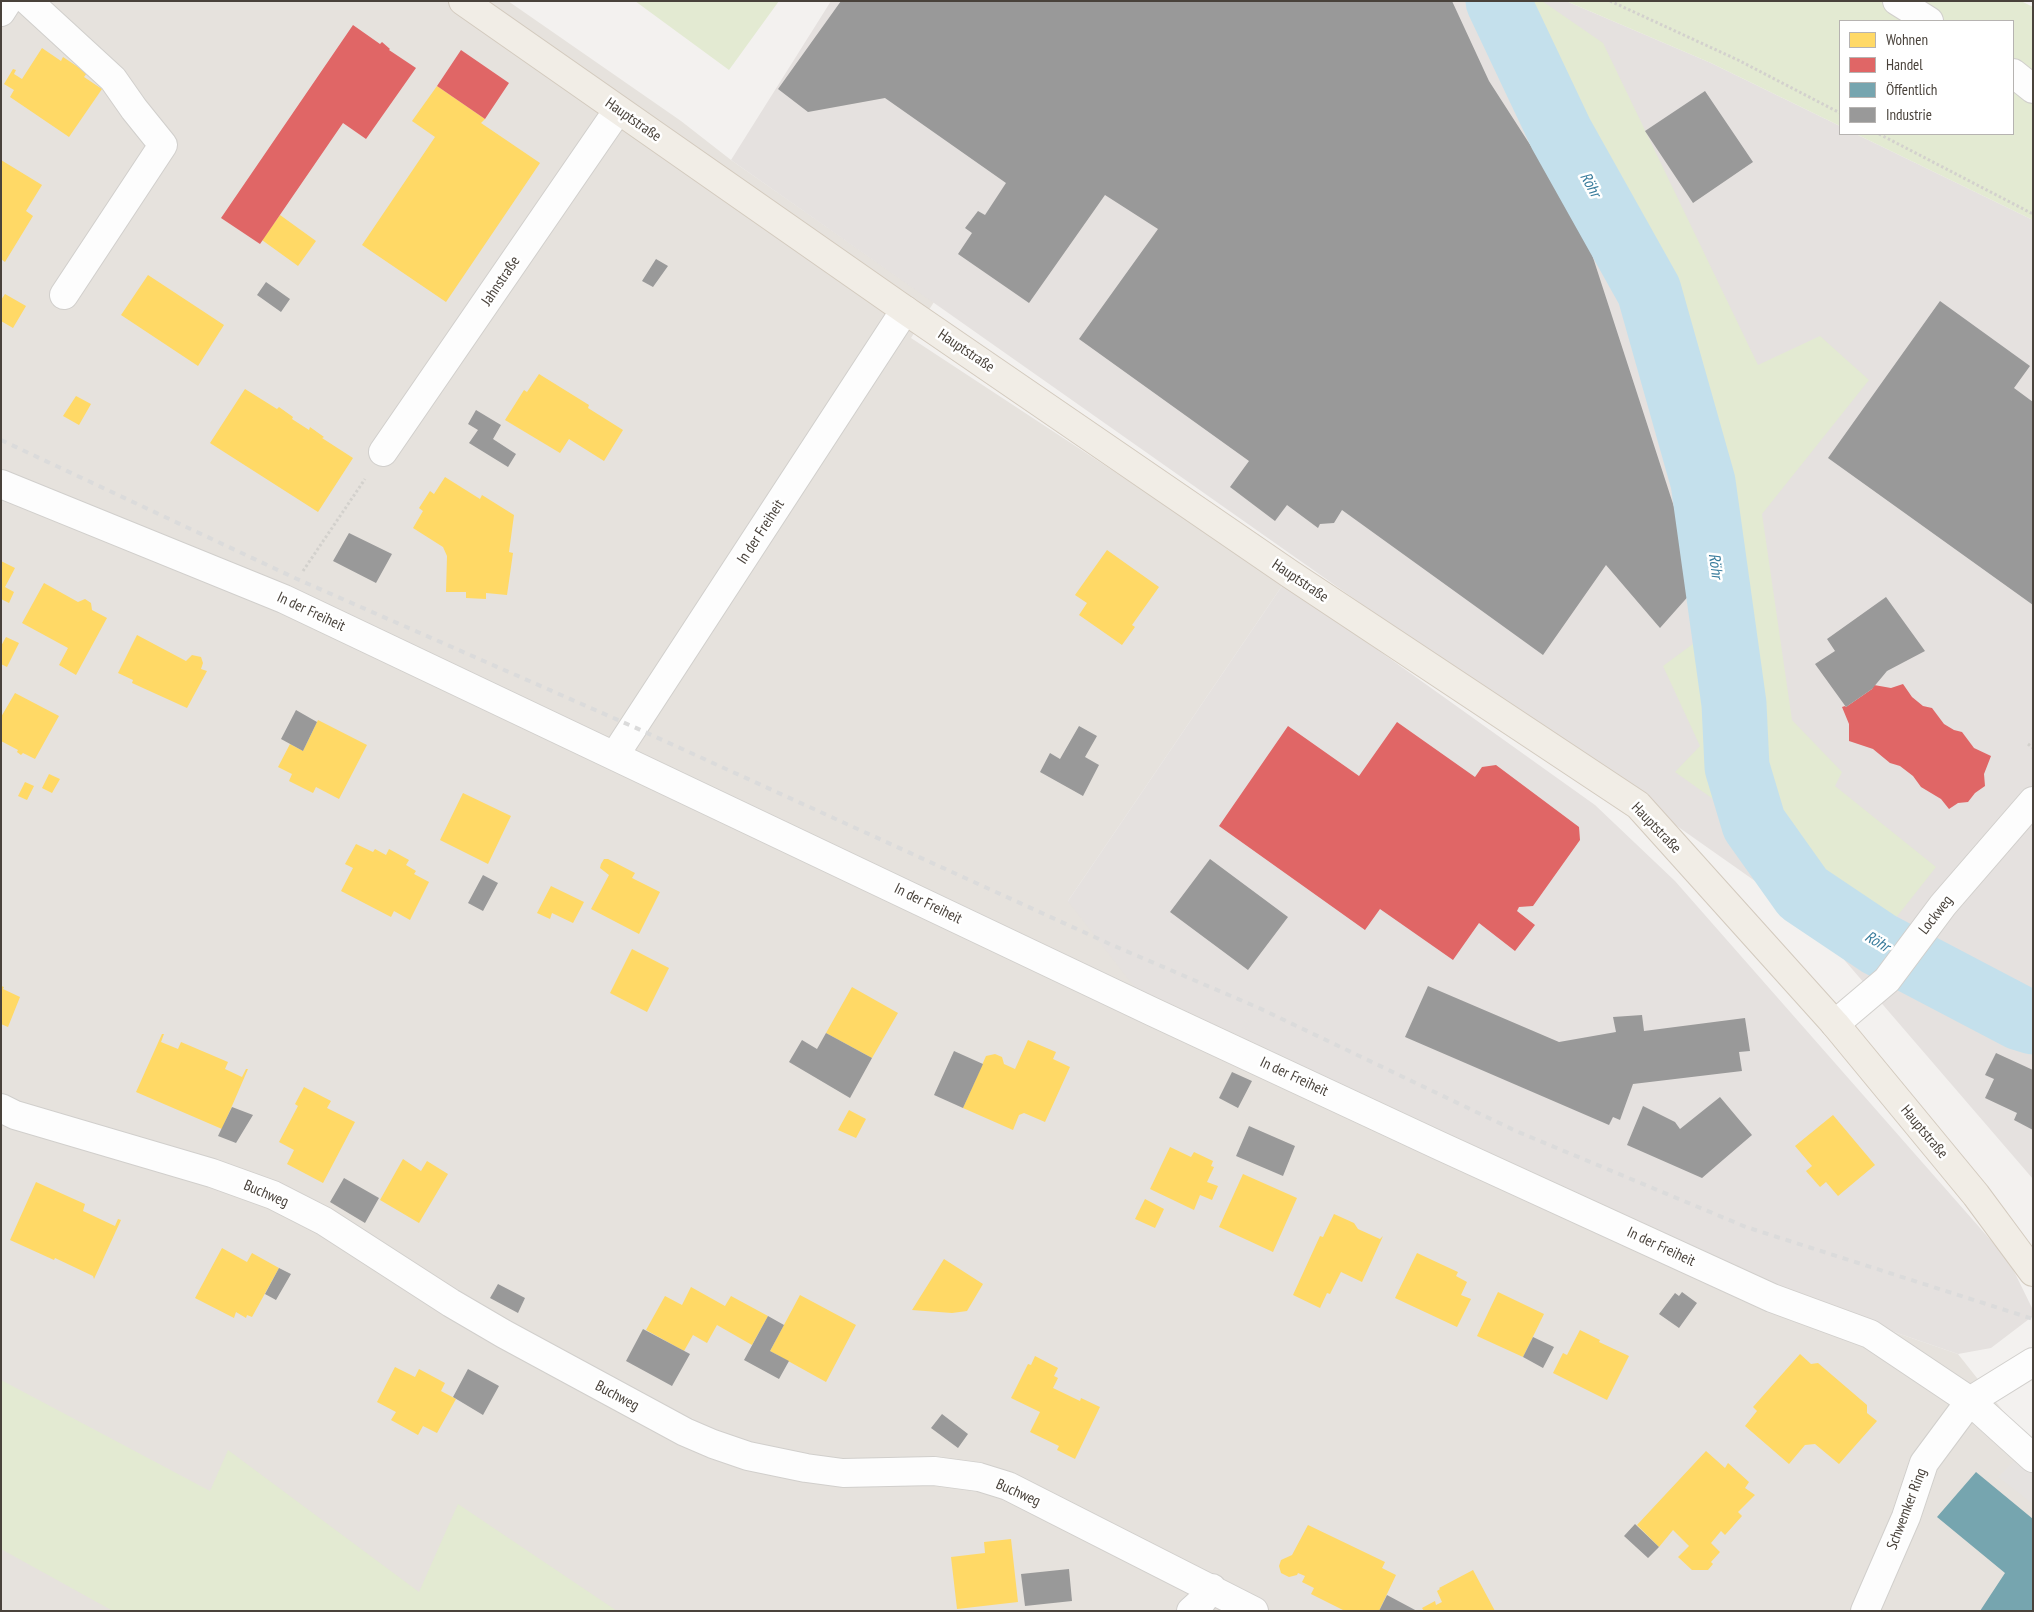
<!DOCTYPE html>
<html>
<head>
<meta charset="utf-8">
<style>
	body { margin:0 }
	#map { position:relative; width:2034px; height:1612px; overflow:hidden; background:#f3f1ef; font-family:"PT Sans Narrow",sans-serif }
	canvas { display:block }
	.frame { position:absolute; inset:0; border:2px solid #49423b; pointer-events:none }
	.legend { position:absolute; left:1839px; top:20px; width:175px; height:115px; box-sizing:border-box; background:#fff; border:1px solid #b6b3b1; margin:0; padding:6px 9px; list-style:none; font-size:15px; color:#49423b }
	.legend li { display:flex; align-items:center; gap:10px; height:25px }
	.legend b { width:25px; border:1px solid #b6b3b1 }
</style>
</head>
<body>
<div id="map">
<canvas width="2034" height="1612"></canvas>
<div class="frame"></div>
<ul class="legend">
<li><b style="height:14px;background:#ffd966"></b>Wohnen</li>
<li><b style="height:14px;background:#e06666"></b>Handel</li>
<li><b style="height:14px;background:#76a5af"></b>Öffentlich</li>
<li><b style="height:14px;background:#999"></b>Industrie</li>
</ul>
</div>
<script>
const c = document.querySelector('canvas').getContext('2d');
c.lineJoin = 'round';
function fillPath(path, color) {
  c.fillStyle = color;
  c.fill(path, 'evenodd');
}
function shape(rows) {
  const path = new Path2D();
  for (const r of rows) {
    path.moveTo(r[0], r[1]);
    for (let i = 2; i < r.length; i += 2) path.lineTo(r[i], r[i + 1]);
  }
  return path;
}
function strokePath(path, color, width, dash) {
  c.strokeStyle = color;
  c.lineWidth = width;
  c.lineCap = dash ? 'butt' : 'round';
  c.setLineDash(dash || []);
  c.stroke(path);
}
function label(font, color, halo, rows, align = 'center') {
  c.font = font + ' "PT Sans Narrow",sans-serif';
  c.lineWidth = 5;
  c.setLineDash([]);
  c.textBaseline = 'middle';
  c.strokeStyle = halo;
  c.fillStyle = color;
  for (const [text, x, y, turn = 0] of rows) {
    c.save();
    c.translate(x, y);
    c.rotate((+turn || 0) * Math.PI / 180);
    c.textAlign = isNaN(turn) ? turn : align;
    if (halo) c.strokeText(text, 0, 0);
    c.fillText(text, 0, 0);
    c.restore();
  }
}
fillPath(shape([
	[1,1,508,1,681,121,731,160,934,302,911,338,1284,583,1068,901,1752,1283,1958,1354,2026,1440,2033,1443,2033,1611,1,1611]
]), '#e6e2dd');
fillPath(shape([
	[831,1,1566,1,1711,63,1840,126,1840,134,1856,134,2033,220,2033,998,2013,1044,2033,1053,2033,1179,1809,919,731,160],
	[1284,583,1595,805,1675,881,2009,1261,2033,1310,2033,1316,1991,1348,1958,1354,1752,1283,1136,989,1068,901]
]), '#e5e1df');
fillPath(shape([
	[635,1,779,1,729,70],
	[1485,1,1542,1,1603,43,1758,365,1820,336,1869,380,1762,514,1792,720,1842,772,1835,786,1936,867,1895,919,1871,929,1778,865,1723,806,1675,772,1700,746,1663,666,1716,627,1617,262],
	[1566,1,2021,1,2033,7,2033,220,1856,134,2013,134,2013,21,1840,21,1840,126,1711,63],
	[2033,998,2033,1053,2013,1044],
	[1,1380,210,1491,228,1450,419,1592,458,1504,617,1611,113,1611,1,1549]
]), '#e3ead2');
fillPath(shape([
	[2033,1442,2033,1504,1998,1477]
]), '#e5e2e0');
fillPath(shape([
	[42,48,61,61,63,57,87,73,84,77,102,89,69,137,10,97,14,90,4,84,13,69,16,70,14,74,22,79],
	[437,86,485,119,481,123,540,163,446,302,362,245,435,137,412,121],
	[1,160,42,185,26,211,33,216,5,262,1,259],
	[280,215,316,241,298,266,262,240],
	[148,275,224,325,198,366,121,315],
	[5,294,26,306,13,328,1,321,1,300],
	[539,374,589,405,588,408,623,430,604,461,569,439,560,453,505,420,524,390,527,392],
	[245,389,277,409,279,407,293,417,292,419,309,430,310,427,324,437,322,438,353,458,318,512,210,443],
	[76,396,91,404,79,425,63,416],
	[445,477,480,499,482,495,514,515,509,552,513,553,507,595,486,593,486,599,466,598,466,592,446,592,447,556,443,547,413,528,423,511,419,508,430,491,434,494],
	[1107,550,1159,587,1132,625,1135,627,1122,645,1079,615,1087,603,1075,595],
	[1,561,15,568,5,587,14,592,9,603,1,599],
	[44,583,78,602,85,599,91,603,92,610,107,618,76,675,59,665,68,648,22,623],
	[137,635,186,661,192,655,201,657,203,663,201,669,207,671,187,708,132,683,133,680,118,673],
	[6,637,19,643,7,667,1,664,1,646],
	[15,693,59,716,35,759,23,753,21,755,17,752,18,750,1,741,1,717],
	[318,720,367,745,339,799,316,787,313,793,289,781,292,774,278,767,290,744,303,751],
	[49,774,60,779,52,793,42,788],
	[25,782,34,786,27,800,18,796],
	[463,793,511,816,488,864,440,840],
	[356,844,373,852,375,849,386,855,389,849,409,860,406,865,416,871,414,874,429,882,410,920,394,911,391,917,341,891,353,868,345,864],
	[604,859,608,859,635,873,632,878,660,892,639,934,591,909,609,875,600,868,601,864],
	[551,886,584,902,573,923,552,913,550,919,537,913],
	[632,949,669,968,647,1012,610,993],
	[1,986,4,987,3,989,20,997,8,1027,1,1024],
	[852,987,898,1013,872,1058,826,1033],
	[162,1034,164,1034,161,1042,178,1049,181,1042,228,1062,225,1069,242,1077,246,1069,248,1069,222,1129,136,1092],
	[1028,1040,1056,1052,1053,1059,1070,1067,1045,1122,1024,1113,1019,1115,1013,1130,963,1108,986,1056,995,1054,1002,1057,1004,1064,1015,1069],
	[304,1087,331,1101,327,1108,355,1122,323,1183,287,1164,294,1150,279,1142,298,1106,295,1104],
	[849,1110,866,1119,856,1138,838,1130],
	[1833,1115,1875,1165,1838,1196,1826,1182,1820,1187,1806,1171,1812,1166,1795,1146],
	[1170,1147,1191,1157,1194,1152,1213,1161,1211,1166,1214,1167,1207,1182,1218,1186,1212,1200,1200,1195,1194,1210,1150,1189],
	[403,1159,421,1171,427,1161,448,1174,419,1223,380,1200],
	[1243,1174,1297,1198,1273,1252,1219,1227],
	[36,1182,85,1204,83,1211,115,1226,118,1219,121,1220,94,1279,93,1276,55,1258,54,1260,10,1240],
	[1145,1199,1164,1209,1155,1228,1135,1219],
	[1334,1214,1354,1223,1358,1229,1380,1239,1383,1236,1362,1282,1341,1272,1330,1294,1327,1293,1320,1308,1293,1295,1320,1236,1323,1237],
	[222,1248,247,1262,252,1253,279,1268,252,1317,247,1315,246,1318,236,1312,234,1318,195,1298],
	[1417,1253,1458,1272,1456,1276,1467,1282,1461,1295,1471,1299,1457,1327,1395,1298],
	[944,1259,983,1284,967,1311,952,1313,912,1310],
	[691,1287,725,1306,731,1296,768,1316,752,1345,717,1325,707,1343,693,1335,684,1351,646,1330,665,1296,682,1305],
	[1498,1292,1544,1314,1523,1357,1477,1336],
	[800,1295,856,1325,826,1382,770,1351],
	[1580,1330,1600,1340,1599,1342,1629,1356,1607,1400,1553,1373,1563,1353,1567,1355],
	[1800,1354,1811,1364,1818,1363,1867,1405,1867,1413,1877,1421,1839,1464,1815,1444,1805,1445,1789,1464,1745,1426,1757,1411,1753,1407],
	[1035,1356,1058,1368,1054,1376,1058,1378,1053,1388,1080,1401,1081,1398,1100,1407,1075,1459,1057,1450,1059,1446,1030,1432,1040,1412,1011,1398,1028,1364,1031,1365],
	[395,1367,415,1377,419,1369,445,1383,441,1391,456,1399,437,1433,423,1426,418,1435,391,1420,396,1412,377,1402],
	[1706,1451,1725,1468,1728,1463,1749,1482,1745,1488,1755,1495,1738,1512,1742,1516,1725,1535,1721,1531,1711,1543,1720,1552,1711,1562,1713,1564,1708,1570,1692,1570,1678,1557,1689,1546,1673,1530,1659,1547,1637,1525],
	[1308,1525,1385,1562,1382,1568,1396,1575,1379,1611,1345,1611,1311,1594,1314,1588,1302,1582,1305,1576,1298,1573,1297,1575,1289,1577,1281,1573,1279,1566,1281,1560,1292,1555],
	[1011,1539,1018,1602,957,1609,951,1557,985,1553,984,1542],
	[1473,1570,1495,1611,1424,1611,1422,1608,1435,1601,1436,1605,1442,1602,1437,1591,1440,1589,1439,1588]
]), '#ffd966');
fillPath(shape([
	[353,25,380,44,382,42,390,49,389,50,416,68,366,139,343,123,260,244,221,218],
	[461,50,509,83,485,119,437,86],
	[1903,684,1912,697,1923,706,1932,708,1944,724,1954,730,1962,732,1974,748,1991,756,1984,774,1985,786,1975,793,1968,802,1958,803,1949,809,1941,799,1921,787,1913,776,1900,766,1890,763,1873,749,1849,741,1849,724,1842,707,1845,706,1846,707,1872,689,1874,685,1891,688],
	[1397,722,1475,777,1482,767,1496,765,1579,827,1580,840,1533,906,1519,907,1517,911,1535,925,1515,951,1479,923,1453,960,1380,909,1365,930,1219,826,1288,726,1359,776]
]), '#e06666');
fillPath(shape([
	[1976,1472,2033,1519,2033,1611,1980,1611,2005,1573,1937,1517]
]), '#76a5af');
fillPath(shape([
	[841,1,1452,1,1489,81,1565,199,1586,236,1676,513,1692,592,1660,628,1606,565,1543,655,1342,510,1334,523,1320,524,1318,528,1287,505,1275,521,1230,487,1249,461,1079,339,1158,229,1105,195,1029,303,958,254,972,233,965,228,978,211,985,215,1006,183,885,98,808,112,778,89],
	[1705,91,1753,162,1693,203,1645,131],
	[656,259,668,266,653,287,642,281],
	[266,282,290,299,281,312,257,295],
	[1940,301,2030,366,2014,388,2033,402,2033,605,1828,458],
	[476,410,501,425,493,439,516,454,508,467,469,443,478,430,468,424],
	[349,533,392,554,376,583,333,561],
	[1886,597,1925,651,1887,671,1872,689,1846,707,1815,664,1835,651,1827,639],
	[296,710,317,722,303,751,281,739],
	[1079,726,1097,736,1085,757,1099,765,1083,796,1040,772,1050,753,1060,759],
	[1210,859,1288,917,1248,970,1170,912],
	[483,875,498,883,483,911,468,903],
	[1428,986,1559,1042,1616,1032,1613,1017,1642,1015,1644,1031,1745,1018,1750,1051,1739,1052,1742,1071,1633,1084,1620,1120,1613,1117,1609,1125,1405,1037],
	[826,1033,872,1058,850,1098,789,1062,802,1040,817,1049],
	[954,1051,983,1064,963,1108,934,1095],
	[1996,1053,2033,1070,2033,1130,2014,1120,2017,1113,1985,1098,1994,1079,1985,1075],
	[1232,1072,1252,1081,1238,1108,1219,1098],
	[1720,1097,1752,1135,1702,1178,1627,1145,1643,1106,1675,1122,1680,1129],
	[232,1107,253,1115,236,1143,218,1136],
	[1249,1126,1295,1146,1283,1176,1236,1156],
	[344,1178,379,1198,365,1223,330,1202],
	[279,1268,291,1274,276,1300,265,1294],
	[498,1284,525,1298,518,1313,490,1298],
	[1682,1292,1697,1303,1679,1328,1659,1314,1675,1293,1679,1296],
	[768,1316,784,1325,770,1351,789,1361,779,1379,744,1360],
	[643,1329,690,1354,672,1386,626,1361],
	[1533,1337,1554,1347,1543,1368,1523,1357],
	[468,1369,499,1386,483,1415,453,1397],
	[942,1414,968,1434,958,1448,931,1428],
	[1635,1524,1659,1547,1648,1558,1624,1536],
	[1069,1569,1072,1601,1025,1606,1021,1574],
	[1387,1595,1417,1611,1379,1611]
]), '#999');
strokePath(shape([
	[1498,1,1561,134,1649,291,1703,482,1734,704,1737,767,1754,824,1803,893,1879,944,2020,1018,2033,1022]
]), '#c4e0ec', 65);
const minor = shape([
	[28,1,113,79,134,109,163,145,64,295],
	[1897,1,1929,21],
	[1,12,8,1],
	[2013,73,2033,89],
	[383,452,618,110],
	[1,484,284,599,1153,1012,1438,1145,1772,1298,1870,1334,1970,1401,2033,1458],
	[615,755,905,310],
	[1835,1024,1887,980,1943,905,2033,801],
	[1,1108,15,1115,212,1173,273,1195,324,1221,451,1303,504,1334,685,1432,713,1444,748,1456,806,1468,843,1473,934,1471,979,1477,1008,1486,1254,1611],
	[1191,1611,1202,1601,1212,1588],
	[1865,1611,1906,1517,1924,1463,1970,1401,2033,1362]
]);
const major = shape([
	[463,1,905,310,1290,574,1638,805,1835,1024,1976,1195,2033,1272]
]);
strokePath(minor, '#d1cfcc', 30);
strokePath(major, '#d3cabe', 30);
strokePath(shape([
	[1610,1,1738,60,1840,113],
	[1879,134,2033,214],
	[303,571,365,479],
	[2028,744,2033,748]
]), '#d3d1cd', 3, [2.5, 2.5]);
strokePath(minor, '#fdfdfd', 28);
strokePath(major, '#f1ede6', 28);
strokePath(shape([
	[1,440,297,579,634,727,1112,945,1259,1008,1516,1131,1746,1227,2033,1319]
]), '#dbdbdb', 4, [6, 6]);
label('15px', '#49423b', '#fff', [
	["Hauptstraße",633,120,35],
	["Jahnstraße",501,281,-56],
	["Hauptstraße",966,351,34],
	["In der Freiheit",761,532,-57],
	["Hauptstraße",1300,581,34],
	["In der Freiheit",311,612,25],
	["Hauptstraße",1656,828,46],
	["In der Freiheit",928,904,26],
	["Lockweg",1936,915,-52],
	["In der Freiheit",1294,1077,25],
	["Hauptstraße",1924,1132,50],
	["Buchweg",266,1194,23],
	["In der Freiheit",1661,1247,25],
	["Buchweg",617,1396,28],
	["Buchweg",1018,1493,24],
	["Schwemker Ring",1907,1509,-69]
]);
label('italic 16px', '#397c9c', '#fff', [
	["Röhr",1590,185,61],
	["Röhr",1715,566,82],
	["Röhr",1877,942,31]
]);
</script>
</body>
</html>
